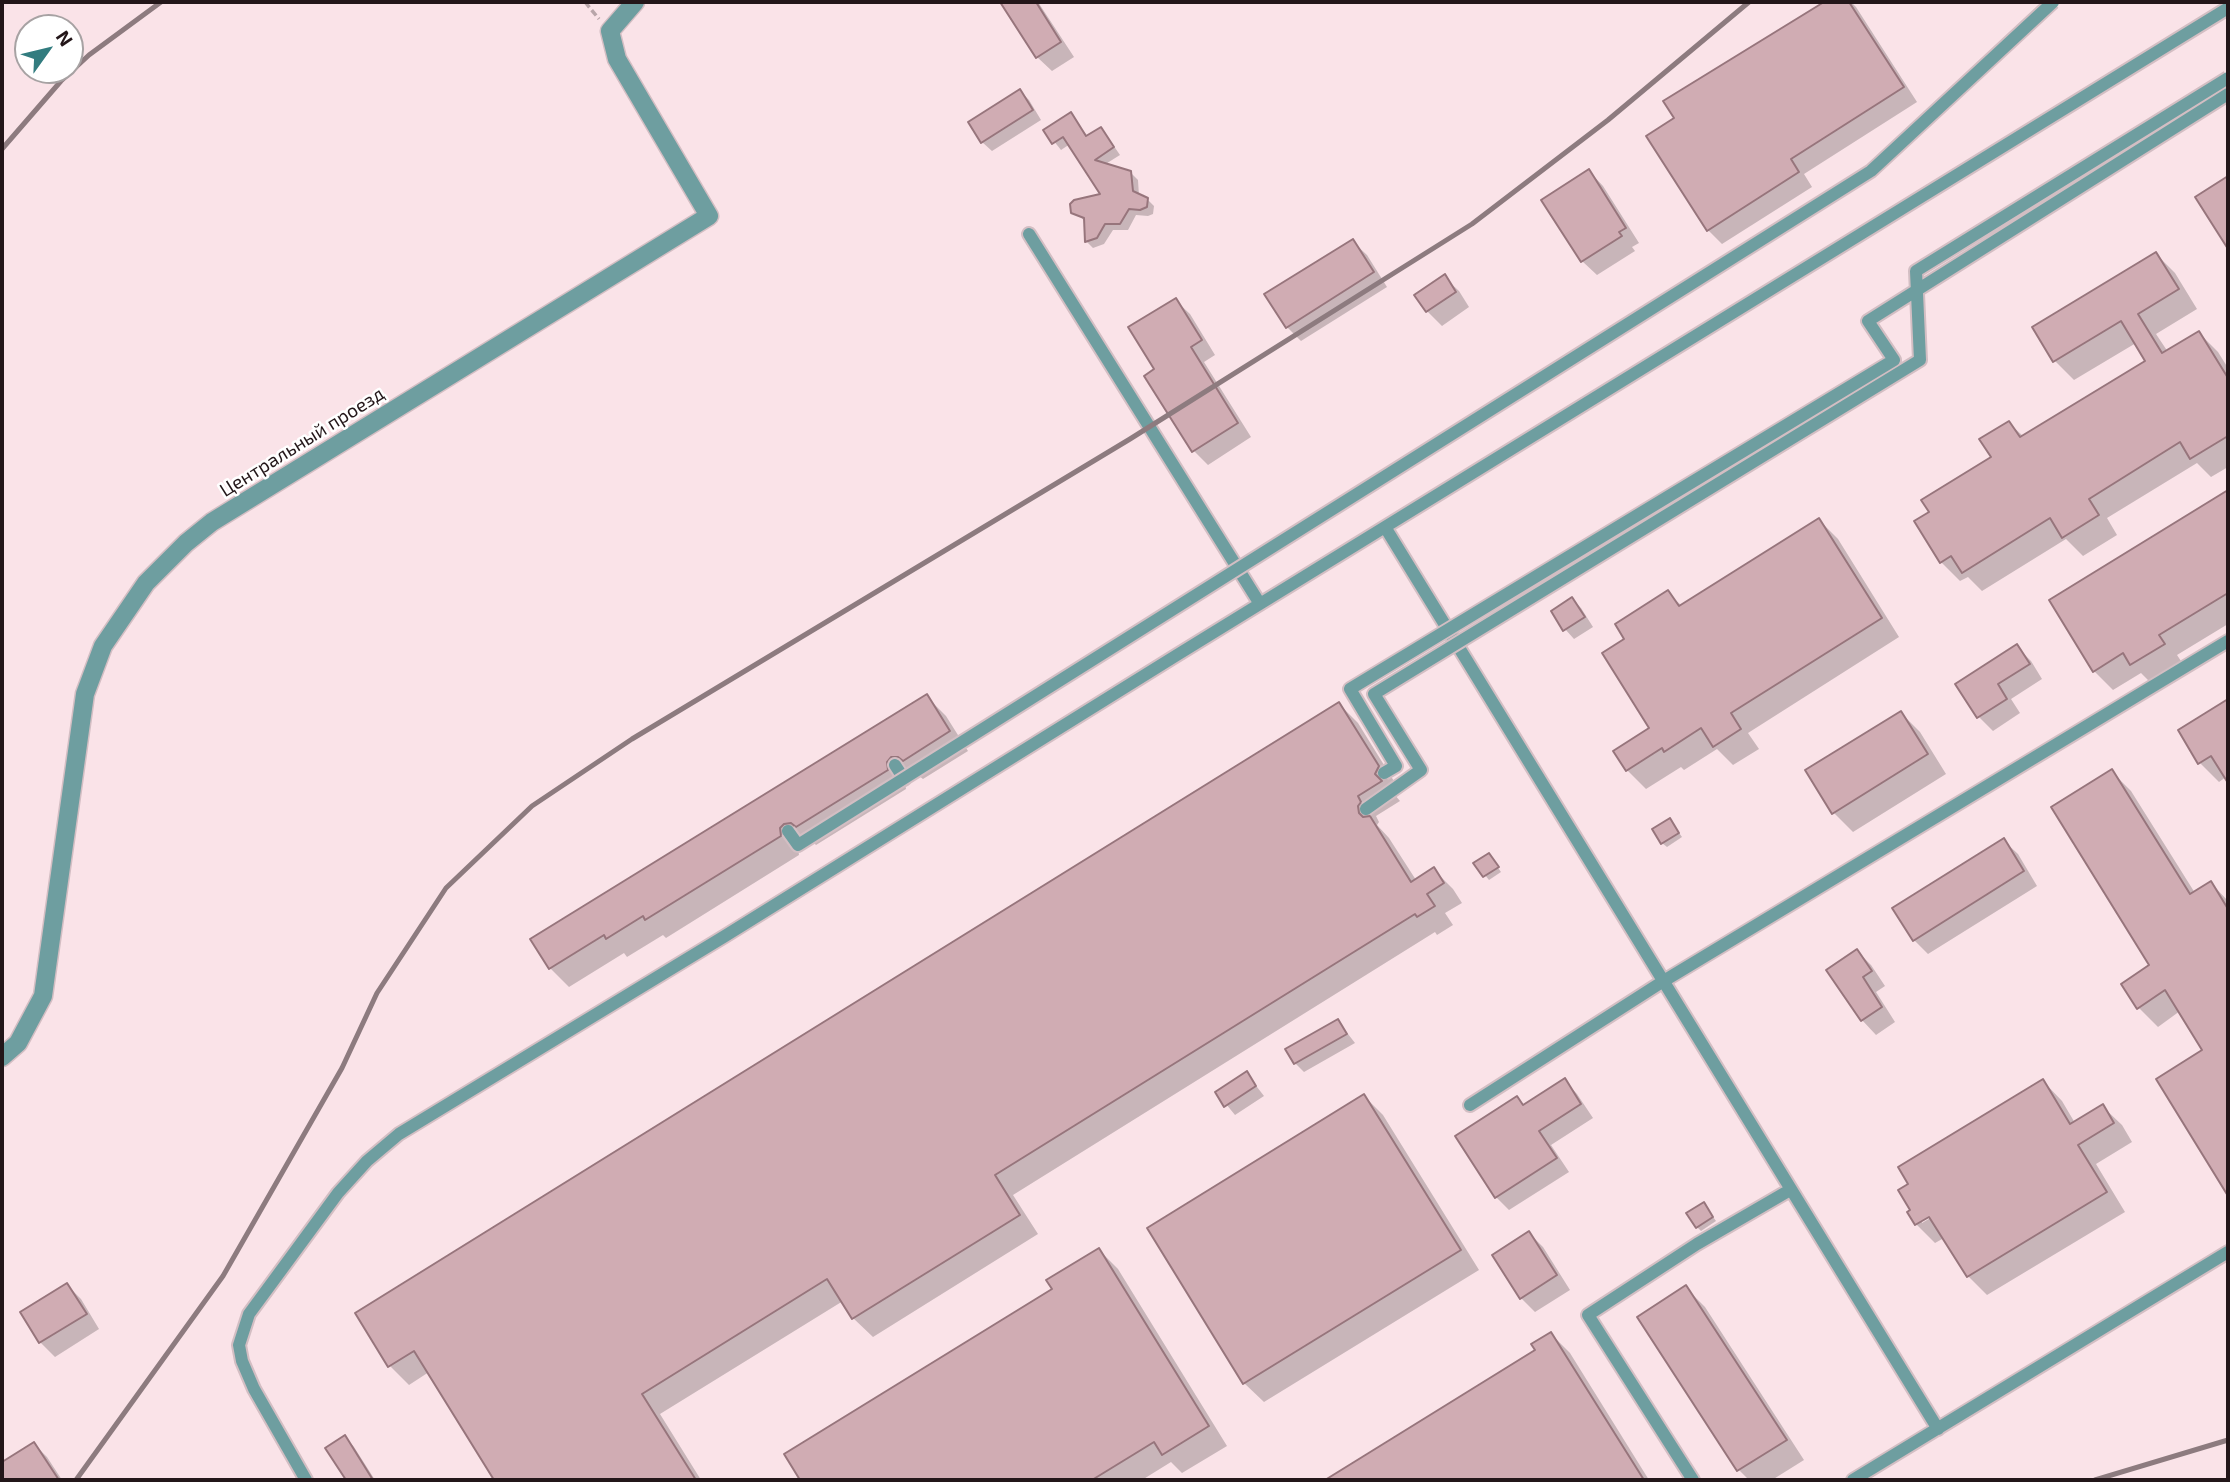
<!DOCTYPE html>
<html>
<head>
<meta charset="utf-8">
<style>
	body { margin:0 }
	#map { position:relative; width:2230px; height:1482px; overflow:hidden; background:#fae3e8; font-family:"Exo 2",sans-serif }
	canvas { display:block }
	.frame { position:absolute; inset:0; border:4px solid #231619; pointer-events:none }
	.north { position:absolute; left:14px; top:14px; width:70px; height:70px; box-sizing:border-box; background:#fff; border:2px solid #a7a2a3; border-radius:50%; rotate:56deg; font-size:19px; font-weight:700; line-height:28px; text-align:center; color:#231619 }
	.north::after { content:''; display:block; margin:auto; width:24px; height:32px; background:#327c7f; clip-path:polygon(50% 0,100% 100%,50% 72%,0 100%) }
</style>
</head>
<body>
<div id="map">
<canvas width="2230" height="1482"></canvas>
<div class="frame"></div>
<div class="north">N</div>
</div>
<script>
const c = document.querySelector('canvas').getContext('2d');
c.lineJoin = 'round';
function fillPath(path, color) {
  c.fillStyle = color;
  c.fill(path, 'evenodd');
}
function shape(rows) {
  const path = new Path2D();
  for (const r of rows) {
    path.moveTo(r[0], r[1]);
    for (let i = 2; i < r.length; i += 2) path.lineTo(r[i], r[i + 1]);
  }
  return path;
}
function strokePath(path, color, width, dash) {
  c.strokeStyle = color;
  c.lineWidth = width;
  c.lineCap = dash ? 'butt' : 'round';
  c.setLineDash(dash || []);
  c.stroke(path);
}
function label(font, color, halo, rows, align = 'center') {
  c.font = font + ' "Exo 2",sans-serif';
  c.lineWidth = 5;
  c.setLineDash([]);
  c.textBaseline = 'middle';
  c.strokeStyle = halo;
  c.fillStyle = color;
  for (const [text, x, y, turn = 0] of rows) {
    c.save();
    c.translate(x, y);
    c.rotate((+turn || 0) * Math.PI / 180);
    c.textAlign = isNaN(turn) ? turn : align;
    if (halo) c.strokeText(text, 0, 0);
    c.fillText(text, 0, 0);
    c.restore();
  }
}
fillPath(shape([
	[1012,2,1038,2,1074,57,1052,71,1037,57,1005,6],
	[1827,2,1851,2,1856,7,1917,102,1804,174,1812,187,1722,244,1708,230,1677,118,1666,101],
	[1020,91,1029,100,1041,120,992,151,982,142],
	[1071,114,1088,137,1100,129,1107,136,1120,155,1104,165,1130,172,1138,180,1139,196,1147,199,1154,206,1153,214,1148,216,1136,215,1128,230,1113,230,1104,244,1093,248,1087,242,1086,222,1071,209,1103,195,1070,144,1061,150,1045,130],
	[1589,171,1603,186,1639,243,1632,247,1635,251,1597,275,1582,261,1543,200],
	[1352,241,1367,255,1387,287,1301,341,1287,327],
	[2156,254,2175,273,2197,309,2156,334,2168,352,2199,333,2218,352,2228,368,2228,467,2211,477,2197,463,2107,518,2117,535,2083,556,2066,539,1982,591,1968,577,1960,581,1941,562,1931,513,1993,458,2009,423,2024,437,2147,362,2136,343,2074,380,2055,361,2034,327],
	[1444,277,1459,291,1469,307,1442,326,1427,311,1417,295],
	[1175,300,1190,314,1215,355,1204,362,1251,437,1208,465,1194,451,1157,370],
	[2228,492,2228,624,2177,655,2183,664,2151,683,2141,673,2113,690,2094,671,2051,601],
	[1819,520,1838,539,1899,637,1748,733,1759,749,1733,765,1717,749,1684,770,1681,767,1646,789,1627,770,1652,729,1626,639,1668,593,1682,606],
	[1572,599,1581,608,1593,627,1574,639,1565,629],
	[2016,646,2031,661,2042,679,2011,699,2020,713,1993,731,1979,717],
	[927,697,946,716,968,751,923,779,919,776,905,781,906,789,816,845,812,841,798,848,799,855,666,938,663,935,627,957,624,953,569,987,550,968],
	[2228,701,2228,780,2226,777,2219,782,2200,763,2180,731],
	[1339,704,1358,723,1397,786,1394,794,1400,801,1376,816,1379,822,1377,825,1389,838,1416,880,1433,869,1453,889,1462,903,1445,913,1453,925,1437,935,1435,932,1013,1195,1038,1234,873,1337,853,1318,843,1301,660,1414,701,1480,496,1480,429,1372,409,1385,390,1366,357,1314],
	[1901,713,1920,732,1946,774,1853,832,1834,813],
	[2112,772,2131,791,2195,893,2211,883,2228,901,2228,1193,2158,1080,2205,1051,2180,1011,2158,1027,2139,1008,2152,966],
	[1673,824,1682,837,1667,847,1662,843],
	[2003,840,2018,854,2037,886,1928,954,1914,940],
	[1492,859,1501,872,1489,880,1476,864],
	[1857,951,1871,965,1885,986,1876,992,1895,1022,1876,1035,1862,1020,1829,970],
	[1338,1021,1355,1043,1304,1072,1295,1063],
	[1247,1074,1264,1096,1235,1115,1217,1093],
	[1564,1080,1577,1094,1593,1118,1551,1145,1569,1172,1509,1210,1496,1197,1517,1099,1524,1106],
	[2043,1081,2062,1101,2075,1123,2102,1106,2122,1125,2132,1142,2096,1164,2125,1212,1987,1295,1968,1276,1944,1238,1935,1243,1916,1224],
	[1937,1214,1922,1223,1922,1219],
	[1364,1096,1383,1115,1479,1270,1264,1402,1244,1383,1149,1228],
	[1704,1204,1716,1221,1701,1231,1697,1227],
	[1529,1233,1543,1247,1570,1290,1535,1312,1521,1298],
	[1099,1250,1118,1269,1227,1446,1182,1473,1171,1462,1142,1480,802,1480,786,1455,1054,1290],
	[67,1285,81,1299,99,1329,55,1357,40,1342,22,1313],
	[1686,1288,1705,1307,1804,1460,1772,1480,1749,1480,1739,1470,1640,1318],
	[1551,1334,1570,1353,1649,1480,1328,1480,1537,1351],
	[345,1437,354,1447,375,1480,348,1480,328,1448],
	[34,1444,47,1457,62,1480,2,1480,2,1457,5,1462]
]), '#0003');
const building = shape([
	[1000,2,1036,2,1061,42,1036,58,1000,2],
	[1824,2,1849,2,1904,87,1791,159,1799,172,1707,231,1646,136,1674,118,1663,101,1824,2],
	[1020,89,1033,110,981,143,968,122,1020,89],
	[1071,112,1086,136,1101,127,1114,147,1095,160,1131,171,1133,191,1148,198,1147,207,1140,210,1129,209,1120,224,1105,224,1097,238,1085,242,1084,218,1071,213,1070,204,1074,200,1100,194,1063,137,1052,144,1043,130,1071,112],
	[1589,169,1626,228,1619,232,1622,236,1581,262,1541,200,1589,169],
	[2228,176,2228,249,2195,197,2228,176],
	[1353,239,1374,272,1286,328,1264,294,1353,239],
	[2156,252,2179,289,2138,314,2162,353,2199,331,2228,378,2228,436,2190,459,2180,442,2089,499,2099,515,2062,538,2050,518,1962,573,1951,556,1940,563,1914,521,1929,512,1921,500,1991,457,1979,439,2009,421,2020,437,2145,361,2121,321,2053,362,2032,327,2156,252],
	[1445,274,1456,292,1426,312,1414,295,1445,274],
	[1176,298,1202,340,1191,347,1238,423,1192,452,1144,376,1154,369,1128,327,1176,298],
	[2228,490,2228,593,2159,635,2165,644,2130,665,2123,653,2093,672,2049,600,2228,490],
	[1819,518,1882,618,1731,713,1741,729,1713,747,1701,728,1664,752,1662,748,1626,771,1613,751,1649,728,1602,653,1624,639,1615,624,1668,590,1679,606,1819,518],
	[1572,597,1585,617,1563,631,1551,611,1572,597],
	[2017,644,2030,664,1998,684,2007,699,1977,718,1955,684,2017,644],
	[927,694,950,731,903,761,898,757,891,757,887,762,888,770,796,827,791,823,784,824,780,828,781,836,645,920,643,916,606,939,604,935,549,969,530,939,927,694],
	[2228,699,2228,783,2211,756,2198,764,2178,730,2228,699],
	[1339,702,1379,766,1375,774,1382,781,1358,796,1361,802,1358,806,1359,813,1363,817,1370,816,1411,882,1434,867,1444,883,1427,894,1435,906,1417,917,1415,914,995,1175,1020,1215,852,1319,827,1279,642,1394,696,1480,494,1480,414,1351,388,1367,355,1313,1339,702],
	[1901,711,1928,754,1832,814,1805,770,1901,711],
	[2112,769,2190,894,2211,881,2228,909,2228,1196,2156,1079,2202,1050,2165,990,2137,1009,2121,984,2149,965,2051,807,2112,769],
	[1670,818,1679,833,1661,844,1652,829,1670,818],
	[2004,838,2024,871,1913,941,1892,908,2004,838],
	[1489,853,1499,867,1483,877,1473,863,1489,853],
	[1857,949,1872,971,1863,977,1882,1007,1861,1021,1826,970,1857,949],
	[1338,1019,1347,1034,1294,1064,1285,1049,1338,1019],
	[1247,1071,1256,1086,1224,1107,1215,1092,1247,1071],
	[1565,1078,1581,1104,1539,1131,1557,1158,1495,1198,1455,1136,1517,1096,1523,1105,1565,1078],
	[2043,1079,2070,1124,2103,1104,2114,1123,2078,1145,2107,1192,1967,1277,1929,1217,1915,1225,1907,1212,1910,1210,1898,1190,1908,1184,1898,1167,2043,1079],
	[1364,1094,1461,1250,1243,1384,1147,1228,1364,1094],
	[1704,1202,1713,1217,1696,1228,1686,1213,1704,1202],
	[1529,1231,1557,1275,1520,1299,1492,1255,1529,1231],
	[1099,1248,1209,1426,1162,1455,1154,1442,1092,1480,800,1480,784,1454,1052,1289,1046,1280,1099,1248],
	[67,1283,87,1314,39,1343,20,1312,67,1283],
	[1686,1285,1787,1440,1737,1471,1637,1317,1686,1285],
	[1551,1332,1644,1480,1325,1480,1535,1350,1531,1344,1551,1332],
	[345,1435,373,1480,346,1480,325,1448,345,1435],
	[34,1442,59,1480,2,1480,2,1462,34,1442]
]);
fillPath(building, '#d0acb3');
strokePath(building, '#97757c', 2);
const service = shape([
	[1029,234,1260,604],
	[1385,527,1938,1429],
	[895,765,904,779],
	[1470,1105,1662,982,2228,641],
	[306,1480,254,1389,242,1361,239,1345,249,1314,338,1193,367,1161,399,1134,725,936,1177,655,2228,8],
	[1693,1480,1588,1315,1697,1244,1790,1190],
	[1853,1480,2228,1252]
]);
const minor = shape([
	[2,1057,18,1043,43,996,85,694,103,646,146,583,186,543,212,522,709,216,617,59,610,31,635,2]
]);
strokePath(service, '#d3bec3', 16);
strokePath(minor, '#d3bec3', 21);
strokePath(shape([
	[585,2,599,19]
]), '#b8a5a9', 3.5, [7, 3.5]);
strokePath(service, '#6e9ea0', 12);
strokePath(minor, '#6e9ea0', 18);
strokePath(shape([
	[2,149,61,81,89,55,161,2],
	[76,1480,223,1276,342,1068,377,993,446,888,532,806,632,739,1130,439,1472,224,1608,120,1749,2],
	[2095,1480,2228,1440]
]), '#8d7b7f', 5);
const serviceBridge = shape([
	[1384,773,1396,766,1350,689,1894,360,1868,321,2228,94],
	[1366,809,1421,770,1374,694,1920,360,1916,271,2228,78],
	[788,831,798,845,1871,171,2053,2]
]);
strokePath(serviceBridge, '#d3bec3', 16, []);
strokePath(serviceBridge, '#6e9ea0', 12);
label('19px', '#231619', '#fff', [
	["Центральный проезд",302,442,-32]
]);
</script>
</body>
</html>
